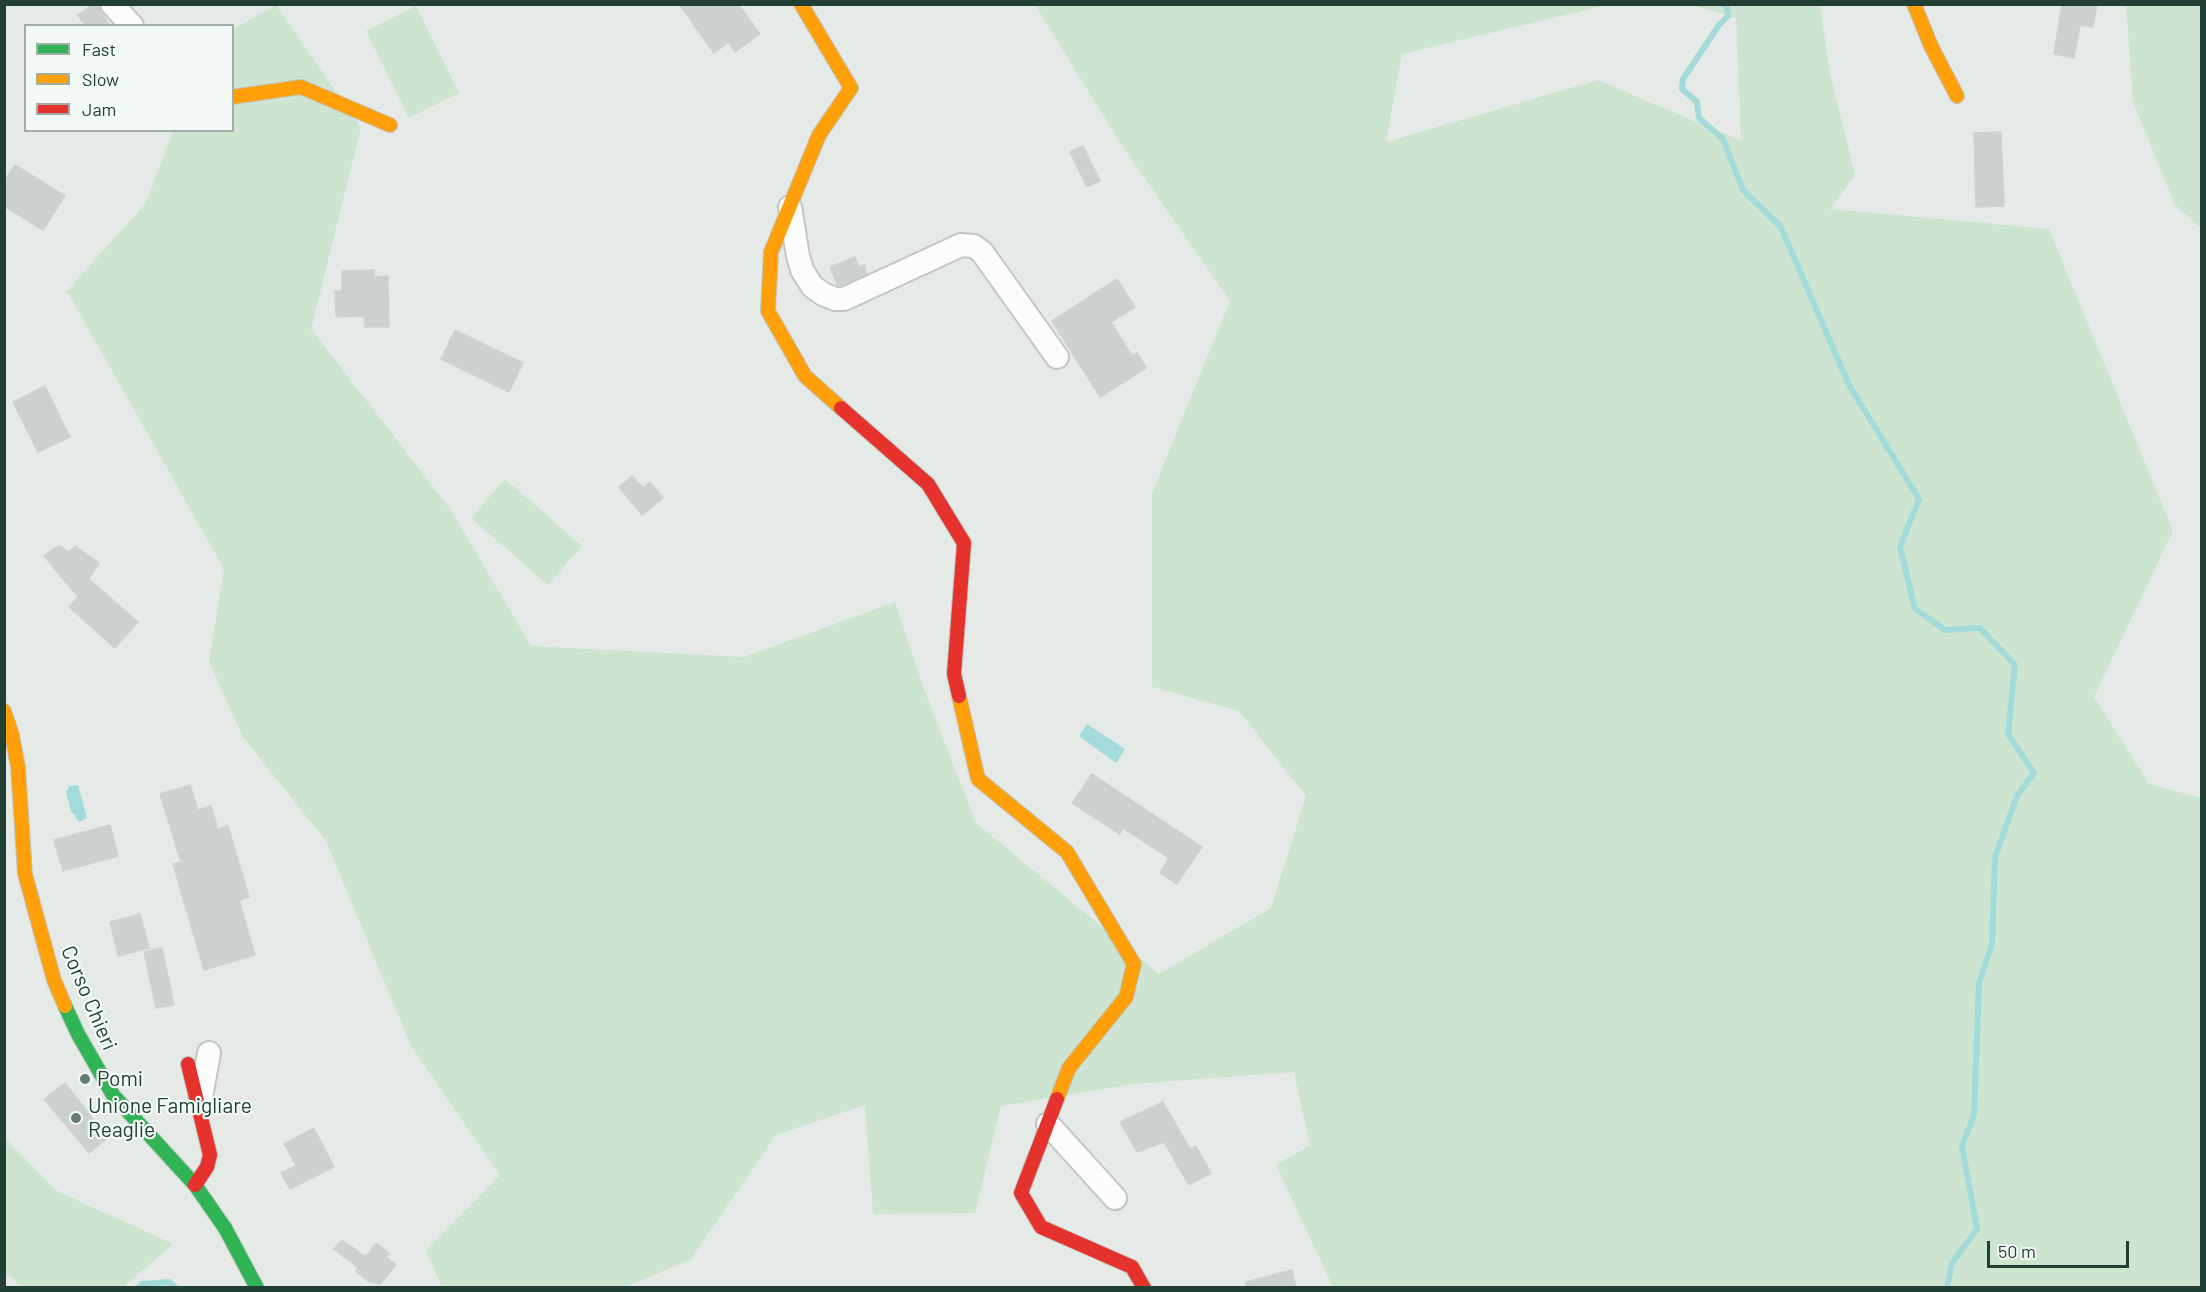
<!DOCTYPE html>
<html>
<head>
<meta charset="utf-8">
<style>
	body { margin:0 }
	#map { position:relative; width:2206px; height:1292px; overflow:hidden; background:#e5eae7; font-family:Barlow,sans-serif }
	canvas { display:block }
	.frame { position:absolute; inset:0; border:6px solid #213f32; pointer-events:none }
	.legend { position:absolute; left:24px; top:24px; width:210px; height:108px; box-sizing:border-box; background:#f3f9f5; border:2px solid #9fafa7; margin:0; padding:8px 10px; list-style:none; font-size:18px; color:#213f32 }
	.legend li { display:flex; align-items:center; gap:12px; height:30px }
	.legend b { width:30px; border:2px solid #9fafa7 }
	.scale { position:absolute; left:1987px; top:1241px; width:142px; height:27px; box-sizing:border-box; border:3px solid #213f32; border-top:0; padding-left:8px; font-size:18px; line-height:21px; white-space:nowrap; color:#213f32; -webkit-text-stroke:4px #f3f9f5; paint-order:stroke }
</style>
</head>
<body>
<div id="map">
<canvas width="2206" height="1292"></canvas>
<div class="frame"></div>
<ul class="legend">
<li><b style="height:8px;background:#30b455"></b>Fast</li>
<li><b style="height:8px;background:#ff9f0a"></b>Slow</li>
<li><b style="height:8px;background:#e5322d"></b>Jam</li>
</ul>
<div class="scale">50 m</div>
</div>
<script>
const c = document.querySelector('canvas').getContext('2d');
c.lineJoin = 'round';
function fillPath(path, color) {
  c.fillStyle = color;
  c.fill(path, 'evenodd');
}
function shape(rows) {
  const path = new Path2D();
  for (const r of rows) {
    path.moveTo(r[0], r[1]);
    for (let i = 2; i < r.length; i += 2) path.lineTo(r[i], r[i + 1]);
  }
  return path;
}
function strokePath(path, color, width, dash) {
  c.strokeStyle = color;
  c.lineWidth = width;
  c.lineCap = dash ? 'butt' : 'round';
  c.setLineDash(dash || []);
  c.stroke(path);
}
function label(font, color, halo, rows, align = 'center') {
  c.font = font + ' Barlow,sans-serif';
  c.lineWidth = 4.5;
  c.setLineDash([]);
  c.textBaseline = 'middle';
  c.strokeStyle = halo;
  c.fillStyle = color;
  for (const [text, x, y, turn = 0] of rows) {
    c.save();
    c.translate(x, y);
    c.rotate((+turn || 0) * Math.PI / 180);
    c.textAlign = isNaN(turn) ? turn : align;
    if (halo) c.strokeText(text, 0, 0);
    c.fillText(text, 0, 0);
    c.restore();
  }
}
fillPath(shape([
	[276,5,361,128,311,329,451,510,531,646,744,657,895,602,924,689,976,823,1159,974,1271,908,1306,796,1239,711,1152,687,1152,493,1230,301,1121,144,1035,5,1607,5,1402,54,1386,142,1598,80,1741,141,1736,18,1691,5,1820,5,1829,69,1855,175,1830,209,2049,229,2173,531,2094,697,2149,784,2201,798,2201,1287,1333,1287,1276,1165,1310,1145,1294,1072,1133,1084,1001,1106,975,1213,873,1214,865,1105,776,1135,690,1260,625,1287,442,1287,426,1250,500,1175,411,1046,326,841,243,737,209,662,224,569,67,291,146,203,173,131,232,130,233,29],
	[2126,5,2201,5,2201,228,2175,205,2133,102],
	[416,6,459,93,409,118,366,31],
	[505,479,582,546,548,585,471,518],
	[5,1138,57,1191,173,1244,123,1287,23,1287,5,1273]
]), '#cde4d0');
fillPath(shape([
	[1087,724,1125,749,1116,763,1079,736],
	[78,785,87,818,79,822,71,811,66,792,69,786]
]), '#a2dbda');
strokePath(shape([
	[1723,4,1727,8,1728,16,1719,25,1683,79,1682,89,1697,102,1699,118,1723,139,1743,190,1781,227,1849,385,1919,499,1900,547,1915,609,1945,630,1980,628,2015,665,2008,734,2034,773,2017,796,1995,857,1992,944,1979,983,1974,1115,1962,1146,1977,1229,1952,1263,1947,1288],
	[138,1288,142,1284,169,1282,176,1288]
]), '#a2dbda', 6);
const building = shape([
	[93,4,96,4,110,26,85,26,78,15,93,4],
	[679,4,738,4,760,34,735,52,729,42,714,53,679,4],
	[2062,4,2097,4,2093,27,2080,25,2074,58,2054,54,2062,4],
	[2001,132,2004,206,1976,207,1974,133,2001,132],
	[1083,146,1100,181,1087,187,1070,152,1083,146],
	[15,165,65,196,43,230,4,206,4,181,15,165],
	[855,257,859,267,864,265,867,274,841,285,837,285,830,267,855,257],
	[374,270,374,277,388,276,389,327,365,327,364,316,336,317,335,291,342,291,342,271,374,270],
	[1117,279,1135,307,1111,322,1132,356,1137,353,1146,368,1100,397,1052,321,1117,279],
	[455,330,523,363,509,392,441,359,455,330],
	[45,386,70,437,38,452,13,402,45,386],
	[632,476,643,488,650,482,663,498,642,515,619,487,632,476],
	[59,545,69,552,75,546,99,563,89,579,138,622,115,648,69,607,78,597,44,556,59,545],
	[1092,774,1202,847,1177,884,1160,873,1169,858,1123,828,1120,834,1072,803,1092,774],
	[190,785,198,810,211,806,218,829,228,826,249,897,239,900,255,955,204,970,173,864,181,862,160,794,190,785],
	[110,825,118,856,63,871,54,840,110,825],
	[140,914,149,948,118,956,110,922,140,914],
	[162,948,174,1005,156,1008,144,952,162,948],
	[65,1083,108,1138,89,1153,44,1099,65,1083],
	[1163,1102,1190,1149,1196,1146,1211,1173,1189,1185,1164,1142,1137,1152,1120,1122,1163,1102],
	[314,1128,334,1167,290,1189,281,1173,296,1166,284,1144,314,1128],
	[342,1240,366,1257,376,1243,389,1253,386,1257,396,1265,380,1284,368,1281,356,1271,358,1268,334,1249,342,1240],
	[1292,1270,1296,1287,1246,1287,1246,1282,1292,1270]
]);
fillPath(building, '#ccd1ce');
strokePath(building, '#cdd3d0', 1.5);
const street = shape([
	[112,4,132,26],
	[790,207,798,256,802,270,812,286,823,294,835,299,844,299,961,245,974,246,982,252,1057,357],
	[200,1103,209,1053],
	[1048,1124,1115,1198]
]);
const fast = shape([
	[65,1006,78,1034,113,1095,195,1185,225,1228,257,1288]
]);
const slow = shape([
	[801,4,851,88,819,135,771,252,768,311,805,376,841,408],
	[1914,4,1931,46,1957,96],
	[232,97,301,87,390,125],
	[959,696,978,779,1067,852,1134,964,1126,997,1069,1068,1057,1099],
	[4,711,12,735,18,767,25,874,54,980,65,1006]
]);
const jam = shape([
	[841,408,928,484,964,543,954,674,959,696],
	[188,1064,210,1155,207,1167,195,1185],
	[1057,1099,1021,1193,1041,1227,1132,1267,1144,1288]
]);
strokePath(street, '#c2c7c4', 26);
strokePath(fast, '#bec6c2', 16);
strokePath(slow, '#bec6c2', 16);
strokePath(jam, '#bec6c2', 16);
strokePath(street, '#fbfcfb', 22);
strokePath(fast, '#30b455', 14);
strokePath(slow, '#ff9f0a', 14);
strokePath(jam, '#e5322d', 14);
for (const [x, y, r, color] of [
	[85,1079,6,"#667b71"],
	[76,1118,6,"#667b71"]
]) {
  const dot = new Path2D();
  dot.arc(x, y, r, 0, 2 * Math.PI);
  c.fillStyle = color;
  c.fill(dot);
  strokePath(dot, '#f3f9f5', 2);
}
label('21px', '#213f32', '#f3f9f5', [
	["Corso Chieri",89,998,67]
]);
label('21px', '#213f32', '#f3f9f5', [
	["Pomi",97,1079],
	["Unione Famigliare",88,1106],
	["Reaglie",88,1130]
], 'left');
</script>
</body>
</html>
